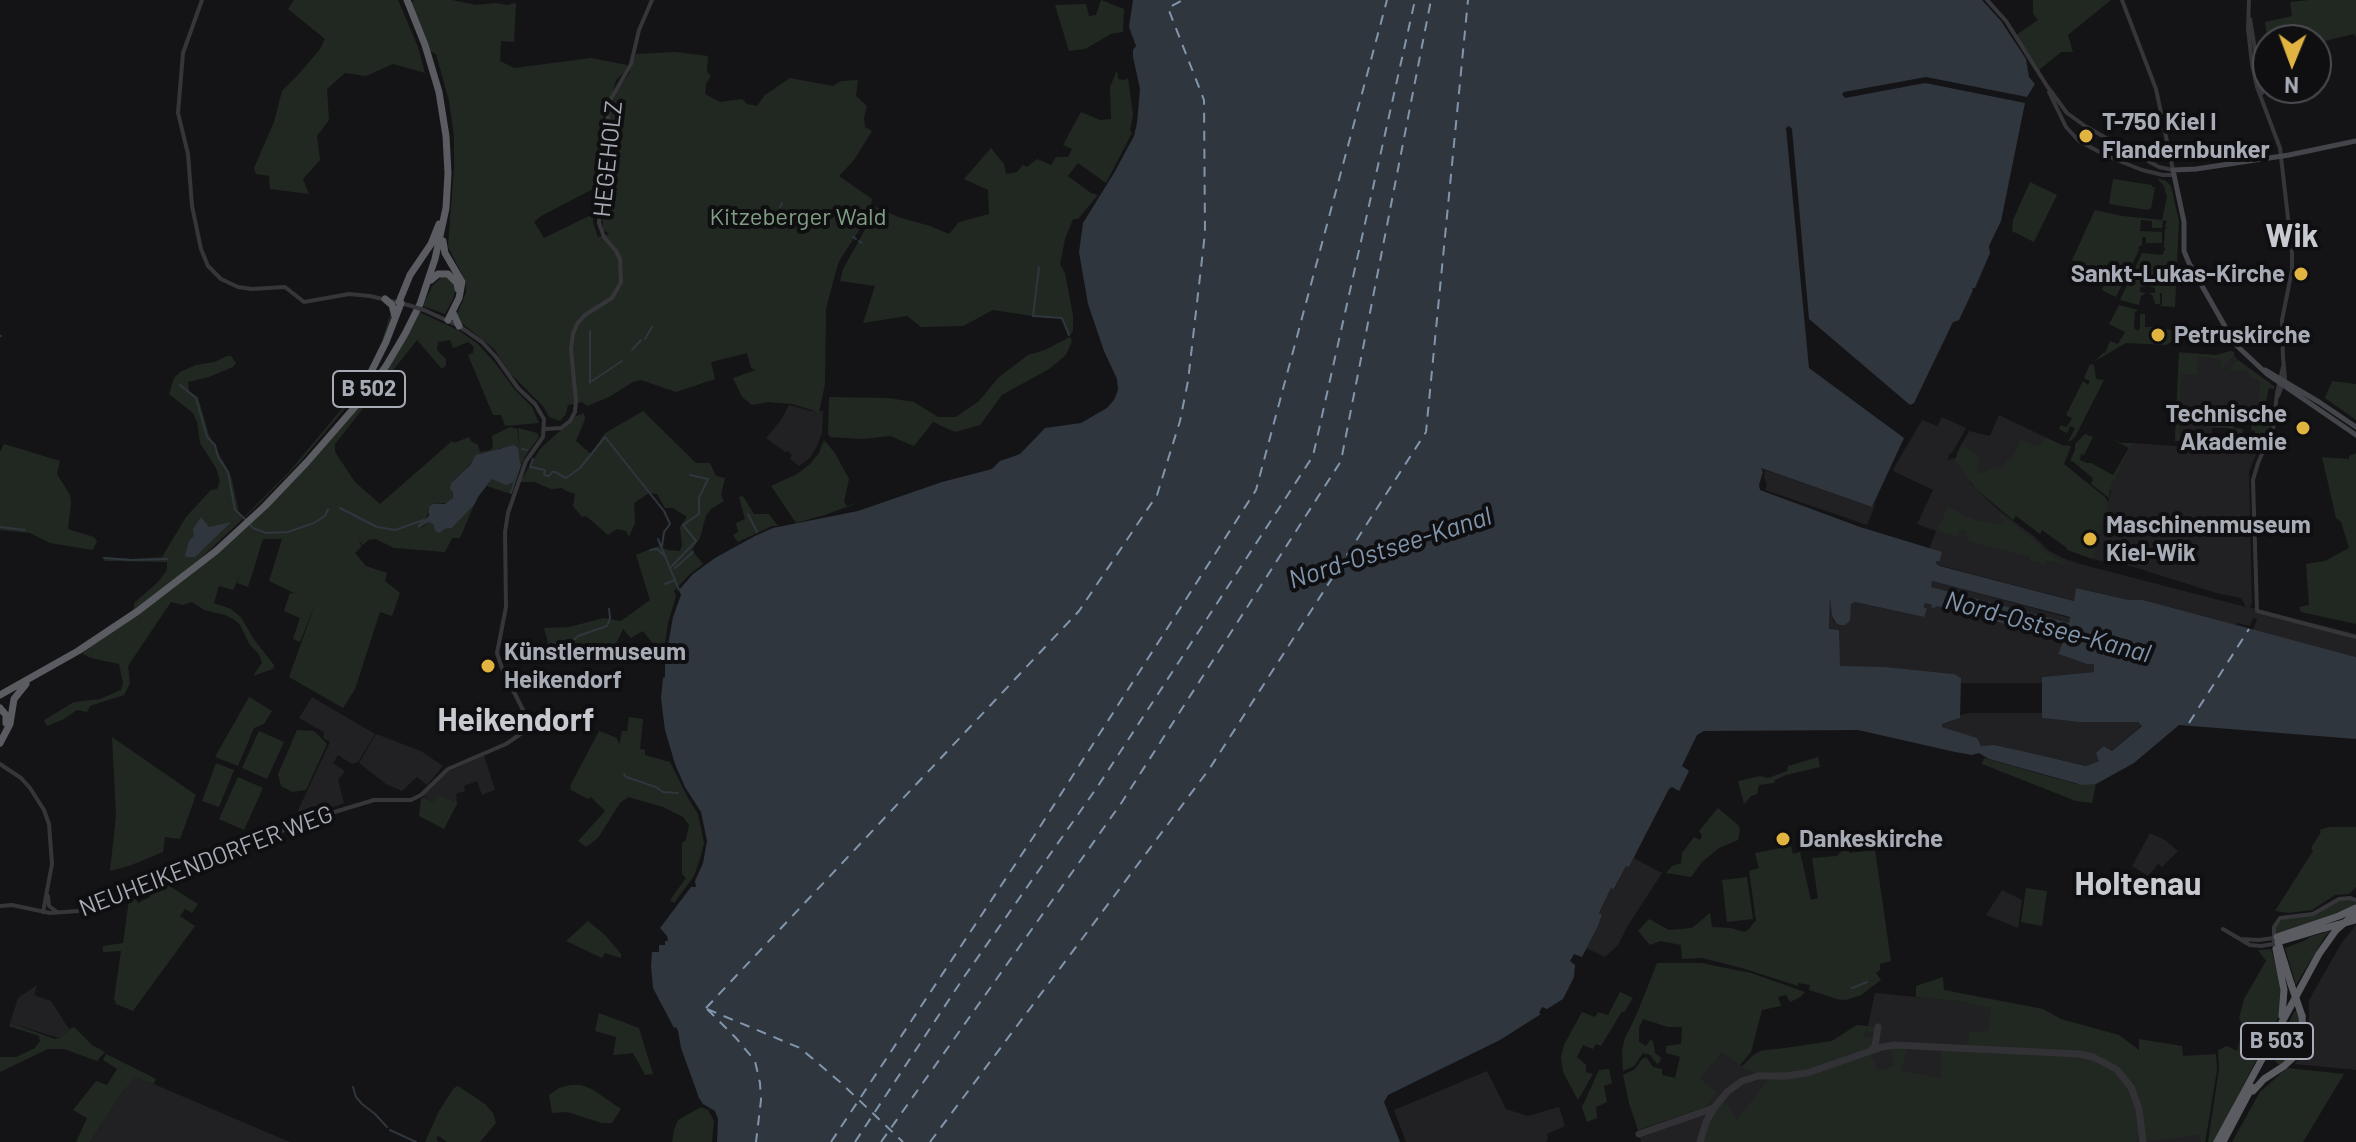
<!DOCTYPE html>
<html>
<head>
<meta charset="utf-8">
<style>
	body { margin:0 }
	#map { position:relative; width:2356px; height:1142px; overflow:hidden; background:#141416; font-family:Barlow,sans-serif }
	canvas { display:block }
	.north { position:absolute; left:2252px; top:24px; width:80px; height:80px; box-sizing:border-box; background:#0f0f11; border:2px solid #4c4d53; border-radius:50%; rotate:181deg; font-size:22px; font-weight:700; line-height:32px; text-align:center; color:#a7abb5 }
	.north::after { content:''; display:block; margin:auto; width:28px; height:36px; background:#e1b341; clip-path:polygon(50% 0,100% 100%,50% 72%,0 100%) }
</style>
</head>
<body>
<div id="map">
<canvas width="2356" height="1142"></canvas>
<div class="north">N</div>
</div>
<script>
const c = document.querySelector('canvas').getContext('2d');
c.lineJoin = 'round';
function fillPath(path, color) {
  c.fillStyle = color;
  c.fill(path, 'evenodd');
}
function shape(rows) {
  const path = new Path2D();
  for (const r of rows) {
    path.moveTo(r[0], r[1]);
    for (let i = 2; i < r.length; i += 2) path.lineTo(r[i], r[i + 1]);
  }
  return path;
}
function strokePath(path, color, width, dash) {
  c.strokeStyle = color;
  c.lineWidth = width;
  c.lineCap = dash ? 'butt' : 'round';
  c.setLineDash(dash || []);
  c.stroke(path);
}
function label(font, color, halo, rows, align = 'center') {
  c.font = font + ' Barlow,sans-serif';
  c.lineWidth = 8;
  c.setLineDash([]);
  c.textBaseline = 'middle';
  c.strokeStyle = halo;
  c.fillStyle = color;
  for (const [text, x, y, turn = 0] of rows) {
    c.save();
    c.translate(x, y);
    c.rotate((+turn || 0) * Math.PI / 180);
    c.textAlign = isNaN(turn) ? turn : align;
    if (halo) c.strokeText(text, 0, 0);
    c.fillText(text, 0, 0);
    c.restore();
  }
}
fillPath(shape([
	[2231,351,2238,360,2229,369,2248,371,2262,380,2260,414,2233,414,2229,428,2212,428,2211,442,2175,441,2179,352,2216,355],
	[789,405,811,411,823,411,822,433,816,448,810,458,799,466,790,459,792,455,788,451,785,452,766,438,781,420],
	[1999,415,2045,437,2039,449,2017,514,1968,481,1996,508,2035,537,2049,551,2065,559,2084,565,2246,607,2241,598,2216,593,2118,562,2116,565,2093,559,2111,491,2110,489,2133,443,2257,452,2249,472,2252,604,2249,607,2356,634,2356,657,2253,630,2257,619,2253,618,2250,626,2238,623,2236,625,2143,600,2129,600,2076,588,2075,601,1935,564,1936,560,1940,561,1942,553,1929,549,1936,531,1917,524,1933,490,1893,471,1895,466,1922,420,1937,426,1942,417,1966,428,1952,453,1949,454,1948,460,1958,457,1956,454,1969,431,1990,436],
	[1760,468,1872,507,1876,503,1867,525,1765,490,1767,485,1764,477,1765,471],
	[1932,581,2070,618,2069,624,1930,587],
	[1830,597,1832,616,1834,622,1840,625,1845,625,1849,621,1851,604,1855,602,1924,617,1925,603,2055,637,2055,640,2065,640,2058,654,2087,664,2094,664,2094,672,2042,677,2042,683,1960,683,1960,678,1953,674,1886,667,1841,667,1839,665,1839,631,1829,630],
	[312,697,375,734,358,762,352,764,338,755,333,763,345,771,338,780,344,803,292,823,330,742,323,738,324,732,299,718],
	[1970,713,2042,713,2043,718,2079,722,2138,722,2142,725,2112,751,2105,746,2099,761,2087,766,1994,745,1986,747,1981,746,1974,739,1942,727,1942,724,1960,718,1960,715],
	[376,734,421,751,443,766,427,785,417,777,402,791,386,784,359,763],
	[484,755,495,790,482,795,477,781,464,786,465,791,456,794,457,799,453,802,433,802,422,795,441,775],
	[2150,833,2165,840,2178,851,2162,867,2158,864,2148,876,2132,866],
	[1634,858,1662,873,1627,927,1618,945,1605,957,1586,948,1598,926,1602,916,1599,914,1611,887,1615,889,1626,865,1629,867],
	[2002,890,2022,900,2018,928,1986,915],
	[2356,925,2356,1070,2295,1064,2309,1042,2309,1000,2341,944],
	[37,985,34,995,51,1001,69,1029,74,1027,59,1038,10,1023,18,998],
	[1875,993,1958,1001,2000,1009,2212,1103,2205,1142,1641,1142,1638,1131,1706,1107,1700,1079,1722,1051,1742,1066,1754,1054,1763,1050,1819,1045,1832,1041,1857,1025,1868,1026],
	[1487,1071,1506,1109,1528,1116,1559,1107,1565,1126,1547,1134,1548,1139,1546,1142,1406,1142,1394,1110],
	[135,1076,280,1138,291,1142,90,1142,123,1092]
]), '#212023');
fillPath(shape([
	[294,0,398,0,418,47,425,73,393,64,366,76,345,73,327,89,329,120,317,136,320,160,303,179,309,194,270,189,269,176,256,174,254,168,274,122,282,91,299,74,320,49,325,39,288,9],
	[414,0,452,0,476,5,496,3,507,5,516,3,514,42,501,41,500,61,514,68,591,58,627,65,625,71,616,80,607,115,603,116,600,169,595,188,541,216,534,222,544,238,593,214,593,223,598,237,609,234,603,229,602,211,611,104,622,83,629,74,636,54,675,52,708,56,707,72,711,76,706,84,705,94,720,102,742,99,747,104,757,106,765,95,790,78,833,86,841,81,858,80,856,96,867,106,864,118,865,127,872,131,854,160,839,176,872,199,868,217,839,261,833,282,826,309,825,384,819,412,792,404,768,402,752,405,742,397,733,378,756,370,751,368,747,353,711,362,715,379,676,392,641,380,633,382,609,397,587,406,582,402,568,405,566,414,560,421,549,417,543,406,510,373,494,349,459,321,457,314,466,293,466,282,448,247,454,168,454,136,449,101,436,54,428,50,411,3],
	[1101,0,1124,9,1123,32,1111,34,1085,49,1069,51,1055,5,1086,4,1089,16,1096,15],
	[2033,0,2111,0,2068,35,2073,52,2061,52,2039,70,2016,35,2038,20,2033,14],
	[2309,0,2356,0,2356,37,2354,34,2316,43,2316,40,2285,40,2287,32,2267,36,2265,22,2292,16,2290,2],
	[1117,70,1118,79,1124,80,1128,78,1133,115,1130,130,1132,133,1106,183,1078,163,1068,176,1091,193,1098,195,1078,219,1073,219,1065,239,1060,264,1065,273,1073,315,1073,330,1071,334,1069,335,1062,318,1032,316,993,310,963,326,921,327,907,316,863,323,875,286,840,281,843,269,871,219,874,206,898,217,930,226,949,234,959,222,989,214,988,190,964,179,991,148,1004,164,1006,174,1017,172,1023,165,1027,167,1037,159,1051,165,1056,157,1068,157,1072,149,1063,145,1081,112,1100,120,1111,119,1110,87],
	[2157,178,2166,181,2171,186,2179,221,2175,307,2160,306,2162,304,2162,293,2160,293,2160,304,2155,304,2153,296,2149,293,2155,293,2155,288,2148,286,2140,287,2140,292,2146,293,2141,296,2139,305,2120,300,2142,253,2163,255,2164,250,2166,250,2164,247,2165,229,2167,229,2165,226,2167,221,2163,220,2162,228,2152,228,2152,221,2141,220,2140,231,2162,232,2162,243,2146,243,2146,237,2142,237,2142,245,2138,247,2139,250,2116,297,2102,290,2107,279,2101,276,2102,273,2072,260,2095,210,2122,216,2162,220,2167,197,2164,186],
	[2113,179,2152,185,2152,187,2155,187,2151,209,2149,208,2148,210,2109,204],
	[2030,182,2057,195,2034,242,2012,231,2013,220],
	[442,277,449,278,456,287,453,299,445,314,423,306,432,286],
	[2119,305,2138,310,2135,312,2134,328,2138,331,2140,328,2140,314,2145,314,2145,327,2153,327,2153,342,2161,342,2162,329,2172,330,2173,341,2166,345,2126,343,2095,361,2103,353,2105,353,2110,341,2118,344,2125,332,2109,324],
	[392,308,393,314,383,346,358,393,301,461,261,502,185,573,138,609,134,609,134,603,158,582,167,570,167,562,105,561,102,557,132,559,162,557,186,517,211,490,217,489,220,481,216,468,200,443,197,422,193,413,169,394,174,378,180,372,196,365,214,362,227,356,231,356,236,363,233,367,209,377,188,382,189,391,198,397,209,435,231,476,239,512,244,517,288,473,362,385,382,341],
	[419,312,458,330,478,344,495,363,515,390,532,407,539,423,505,426,501,415,493,415,468,355,473,353,474,347,468,342,453,348,450,340,438,342,437,350,446,359,446,365,442,369,417,340,335,444,335,452,355,482,380,504,452,441,454,443,469,437,471,441,478,445,480,452,491,450,493,446,492,436,510,427,517,429,520,447,518,428,537,433,539,437,524,458,511,494,487,486,492,479,495,478,502,447,492,452,480,454,451,483,453,498,449,503,433,504,421,528,429,522,444,529,452,528,474,505,460,538,452,538,445,552,394,548,376,539,368,540,363,545,358,540,362,546,355,553,366,566,387,573,385,581,400,593,392,616,380,612,355,689,343,708,289,677,316,602,300,642,293,639,300,618,284,611,290,593,296,594,269,581,282,539,263,539,248,587,237,583,240,575,233,590,219,586,214,603,231,609,241,617,253,638,274,665,273,669,253,676,262,663,259,654,250,645,240,625,235,620,225,615,204,610,192,602,183,605,171,602,128,666,130,683,124,695,90,706,87,712,77,710,64,719,47,726,44,720,74,702,100,699,121,690,123,683,119,664,91,658,83,654,85,649,251,521,357,408],
	[1070,337,1072,341,1066,355,1049,369,1002,395,980,425,955,432,933,422,914,446,890,436,862,439,830,437,828,434,829,397,888,398,914,402,938,417,956,417,979,401,999,377,1028,355,1045,350],
	[2231,351,2234,352,2234,355,2221,369,2221,359,2198,357,2197,374,2181,374,2179,415,2184,416,2183,423,2179,423,2179,437,2189,438,2190,441,2175,441,2179,353,2216,355],
	[2238,360,2274,386,2274,389,2269,388,2265,406,2264,423,2271,425,2264,444,2257,444,2258,436,2255,434,2255,431,2251,430,2252,423,2234,422,2234,428,2243,429,2242,440,2238,441,2232,437,2229,428,2212,427,2213,409,2258,410,2260,381,2252,378,2248,371,2228,370],
	[2090,364,2094,365,2096,379,2104,380,2075,437,2070,441,2067,441,2069,440,2075,428,2070,426,2067,433,2059,429,2061,425,2066,427,2069,424,2072,418,2066,415,2083,381,2088,385,2090,381,2084,378],
	[2332,381,2356,384,2356,420,2325,398],
	[643,411,696,463,710,463,716,476,725,478,721,495,724,501,711,509,706,516,700,538,692,550,703,564,690,574,674,591,676,596,668,623,663,656,643,631,631,638,623,629,611,654,568,647,566,658,549,657,550,650,544,628,569,627,604,618,621,621,650,600,636,555,658,546,668,550,680,551,682,545,680,527,687,517,673,508,665,508,657,494,649,493,634,503,635,523,629,537,626,531,617,529,608,535,586,516,582,517,573,506,575,494,564,490,563,488,551,489,534,482,520,482,540,449,576,416,584,413,585,419,576,441,591,454,605,433],
	[2085,434,2093,437,2084,455,2081,454,2080,460,2087,463,2091,463,2113,475,2129,448,2106,436,2121,443,2133,443,2110,489,2109,498,2091,484,2093,478,2072,461,2070,461,2075,450,2075,444],
	[2045,437,2062,445,2071,446,2064,464,2106,498,2108,503,2093,559,2067,550,2067,548,2042,530,2040,534,2016,516,2013,520,1976,489,1955,459,1963,445,1979,458,1977,467,1980,474,1993,468,2003,469,2007,460,2012,459,2021,440,2039,447],
	[824,440,835,453,849,479,844,502,847,506,865,500,825,515,796,523,771,486,797,474,810,464,819,453],
	[4,444,60,461,57,474,70,495,71,503,68,529,94,537,97,541,93,550,50,543,30,533,0,530,0,452],
	[2356,453,2356,624,2301,612,2299,607,2309,605,2306,564,2325,561,2349,548,2341,522,2336,518,2322,457,2349,459,2349,456],
	[743,496,754,514,769,514,778,526,772,526,738,542,733,535,738,532,736,523,745,519,739,497],
	[1948,507,1975,520,2002,525,2005,520,1996,514,2000,514,2033,539,2046,553,2070,565,2046,560,2045,564,2030,560,2030,557,1968,541,1969,537,1966,535,1966,531,1960,530,1958,537,1937,531],
	[249,697,272,711,264,724,254,728,238,766,215,757],
	[629,717,643,719,640,749,645,750,645,755,670,762,688,798,698,814,704,843,700,859,694,876,674,903,670,900,686,878,682,874,682,843,686,840,689,825,683,817,663,807,628,797,620,803,598,838,586,847,578,841,605,811,591,797,588,799,571,790,570,786,599,731,617,738,619,746,622,731,627,731],
	[297,730,314,731,327,744,306,790,292,792,281,786,278,774],
	[259,731,284,742,267,779,242,768],
	[112,737,196,795,180,839,165,837,163,852,129,866,110,871,116,815],
	[1818,757,1820,767,1786,775,1775,780,1774,783,1759,785,1757,794,1751,796,1744,804,1738,781,1760,776,1768,778,1787,771,1788,766],
	[1984,758,2076,784,2096,784,2092,803,2076,801,1982,764],
	[216,763,234,770,219,807,202,801],
	[238,777,263,788,244,830,219,819],
	[439,795,453,802,456,799,457,804,444,829,419,816,421,799,424,797,433,802],
	[1718,808,1738,825,1740,830,1738,840,1719,848,1702,862,1691,877,1666,873,1672,866,1681,863,1682,853,1694,837,1700,840,1702,835,1699,831],
	[2329,827,2356,827,2356,887,2349,894,2335,895,2312,910,2289,913,2275,911,2313,851,2311,848,2321,832,2319,830],
	[1791,846,1793,854,1800,852,1811,900,1818,898,1812,858,1837,856,1842,851,1849,850,1849,853,1875,850,1891,961,1880,964,1880,970,1876,973,1881,980,1861,995,1846,1000,1837,999,1809,990,1810,985,1798,983,1798,986,1742,968,1702,958,1682,959,1681,945,1660,941,1650,945,1638,931,1649,919,1669,930,1692,928,1710,913,1712,927,1731,928,1744,932,1749,929,1756,920,1749,871,1759,868,1755,853],
	[1747,877,1753,919,1727,922,1722,880],
	[161,881,198,904,192,913,185,909,180,916,195,926,133,1011,116,1004,114,999,121,951,103,952,103,946,123,943,130,893,133,892,138,903,150,897,146,887],
	[2026,888,2047,891,2042,926,2021,922],
	[2345,898,2356,900,2356,908,2277,937,2274,927,2278,920,2306,916],
	[588,921,605,935,621,954,621,958,605,953,602,958,566,941],
	[2330,931,2324,938,2296,985,2285,948,2304,941,2310,937],
	[2271,949,2282,988,2281,1012,2214,1142,2208,1142,2219,1069,2218,1050,2227,1046,2237,1051,2243,1027,2239,1018,2244,999,2266,961,2258,950],
	[1657,963,1701,963,1751,973,1805,992,1800,997,1790,1002,1786,995,1778,997,1781,1006,1762,1010,1751,1052,1740,1065,1722,1052,1700,1079,1717,1092,1706,1107,1638,1130,1629,1103,1623,1075,1635,1069,1642,1059,1646,1057,1653,1067,1662,1069,1662,1075,1675,1078,1680,1057,1666,1053,1666,1046,1681,1044,1682,1027,1668,1027,1643,1019,1639,1028,1639,1042,1646,1046,1650,1040,1653,1041,1655,1053,1661,1058,1660,1062,1657,1064,1650,1055,1643,1053,1634,1066,1623,1071,1622,1051,1625,1038,1636,1016],
	[1943,977,1944,990,2043,1009,2061,1019,2119,1035,2139,1050,2139,1039,2182,1046,2183,1056,2216,1054,2217,1070,2205,1142,2201,1142,2200,1135,2151,1141,2147,1139,2144,1135,2139,1101,2132,1085,2140,1078,2131,1083,2119,1069,2101,1057,2084,1052,1968,1046,1969,1032,1989,1031,1991,1008,1958,1001,1916,997,1916,986],
	[1620,992,1633,998,1625,1011,1621,1013,1601,1046,1596,1044,1593,1049,1583,1045,1577,1057,1586,1065,1586,1072,1593,1074,1578,1100,1563,1072,1561,1057,1564,1045,1582,1012,1595,1017,1598,1012,1608,1015],
	[2298,1010,2303,1027,2297,1051,2282,1065,2278,1064,2272,1057,2294,1012],
	[599,1013,639,1028,653,1074,645,1075,633,1053,613,1055,616,1037,595,1031],
	[10,1023,55,1039,59,1038,74,1027,92,1045,105,1052,97,1061,64,1049,48,1049,0,1072,0,1057,16,1057,35,1048,40,1041,39,1036,9,1026],
	[1857,1025,1875,1027,1875,1034,1873,1032,1865,1031,1864,1037,1874,1038,1868,1048,1815,1067,1787,1074,1758,1073,1741,1068,1758,1052,1832,1041],
	[1893,1047,1905,1048,1907,1050,1901,1071,1941,1078,1941,1050,2081,1057,2097,1061,2121,1077,2132,1095,2136,1108,2139,1136,2136,1142,1702,1142,1710,1119,1723,1102,1727,1103,1737,1120,1768,1080,1810,1074,1871,1053,1878,1071,1895,1065,1890,1048],
	[106,1054,156,1079,154,1084,135,1077,123,1092,90,1142,76,1142,87,1118,73,1110,96,1081,107,1085,117,1069,103,1060],
	[2287,1068,2344,1074,2303,1142,2232,1142,2260,1092],
	[1609,1069,1612,1083,1604,1086,1607,1102,1596,1107,1597,1118,1587,1122,1582,1107,1599,1070],
	[571,1085,581,1085,592,1089,621,1109,612,1123,602,1123,567,1112,552,1113,549,1095,559,1088],
	[458,1086,485,1104,493,1113,496,1123,480,1142,447,1142,439,1136,436,1138,438,1142,425,1142,439,1111,454,1088],
	[701,1107,708,1110,714,1121,712,1142,672,1142,674,1130,678,1120]
]), '#212822');
fillPath(shape([
	[1133,0,1982,0,2001,21,2026,59,2029,77,2035,84,2027,97,1926,77,1844,92,1842,94,1845,98,1925,83,2025,103,2001,221,1989,246,1990,253,1975,288,1972,288,1973,290,1959,320,1953,322,1914,403,1910,405,1809,319,1792,129,1789,126,1786,128,1809,368,1904,438,1872,507,1761,468,1763,472,1759,485,1760,490,1860,527,1942,552,1940,561,1936,561,1936,564,1940,566,2074,601,2076,588,2129,600,2143,600,2356,657,2356,739,2179,725,2134,763,2096,784,2082,785,1989,759,1979,753,1972,755,1955,752,1858,730,1704,731,1697,735,1682,766,1689,771,1679,791,1672,787,1669,789,1629,867,1626,866,1614,889,1611,888,1599,913,1602,915,1598,926,1582,957,1574,954,1570,961,1575,965,1574,977,1563,999,1547,1009,1542,1007,1539,1013,1541,1014,1500,1040,1388,1095,1384,1102,1400,1142,717,1142,718,1119,715,1111,703,1104,699,1098,681,1048,678,1031,676,1027,674,1028,653,988,651,966,652,952,659,952,659,945,665,945,665,941,668,941,667,936,660,928,691,887,696,887,695,881,703,863,707,841,701,812,685,787,675,764,665,730,663,715,661,698,663,678,665,677,665,662,673,617,681,595,679,590,693,574,715,558,755,536,773,528,858,511,942,482,992,469,1000,461,1020,454,1045,428,1081,423,1107,408,1114,400,1118,390,1117,379,1104,351,1088,304,1079,252,1083,223,1114,173,1134,136,1137,123,1140,89,1133,57,1133,50,1136,46,1129,27],
	[1932,581,2070,617,2069,623,1931,587],
	[1830,598,1832,616,1836,623,1840,625,1845,625,1850,621,1851,604,1855,602,1924,617,1927,609,1924,607,1925,603,1932,605,1931,607,1935,608,1936,606,2055,637,2054,640,2064,640,2058,654,2087,664,2094,664,2094,672,2042,677,2042,718,2079,722,2138,722,2142,726,2112,751,2104,746,2096,753,2099,761,2086,766,2022,751,1994,745,1981,746,1977,738,1942,727,1942,724,1960,718,1961,678,1954,674,1886,667,1840,666,1839,630,1829,629],
	[514,445,518,448,520,464,513,482,506,485,492,479,478,497,474,505,452,528,444,529,440,533,435,531,434,525,429,522,418,528,418,525,429,516,429,507,433,504,445,504,453,498,453,493,450,489,451,483,470,465,476,455],
	[201,517,209,527,231,522,195,557,186,557,185,555,189,541,194,536,193,529]
]), '#2f363d');
strokePath(shape([
	[780,207,782,203],
	[773,218,777,212],
	[853,237,856,239],
	[859,241,862,243],
	[1039,267,1033,316,1062,318,1069,335],
	[0,336,1,336],
	[645,339,652,327],
	[632,350,641,340],
	[592,381,622,361],
	[590,383,590,331],
	[180,385,196,398,207,437,215,445,218,457,228,472,235,510,245,519],
	[522,449,527,450],
	[533,459,530,467,545,470,544,475,549,476,552,472,555,472,566,478,580,468,605,437,664,511,670,524,664,532,662,546],
	[511,493,520,465],
	[340,508,377,527,395,530,424,520],
	[748,514,757,532],
	[249,523,253,528,266,533,288,532,314,523,325,516,328,509],
	[0,527,25,530],
	[658,539,679,590],
	[650,550,657,549,666,557],
	[104,558,132,560,167,559],
	[671,567,696,541,683,525,699,514,699,498,708,479,690,475],
	[675,568,693,552],
	[665,584,675,580],
	[548,644,572,642,578,636,607,626,610,618,609,609],
	[624,774,626,777,656,787,663,792,678,793],
	[1852,988,1867,982],
	[353,1087,356,1097,362,1104,375,1114,387,1127],
	[390,1130,416,1142]
]), '#2f363d', 2);
strokePath(shape([
	[2189,723,2249,629],
	[706,1008,1079,611,1157,495,1180,421,1188,381,1205,233,1204,100,1168,8,1183,0],
	[707,1009,800,1048,840,1082,903,1142],
	[707,1009,736,1038,755,1061,760,1083,761,1100,756,1142],
	[831,1142,1034,836,1256,490,1387,0],
	[855,1142,964,977,1098,786,1313,456,1415,0],
	[881,1142,1122,802,1341,461,1431,0],
	[930,1142,1210,768,1426,432,1468,0]
]), '#8196ad', 2, [10, 8]);
strokePath(shape([
	[1872,1049,1875,1046,1878,1027],
	[1639,1134,1714,1108],
	[1700,1142,1706,1122,1714,1108,1727,1092,1742,1081,1758,1076,1785,1076,1807,1073,1882,1047,1895,1045,2079,1054,2093,1057,2116,1069,2131,1087,2139,1109,2143,1142]
]), '#323236', 7);
strokePath(shape([
	[202,0,183,53,178,113,188,154,192,206,201,249,208,266,221,279,238,287,252,289,285,287,304,302,349,294,370,296,408,305],
	[1987,0,2006,21,2047,86,2067,113,2085,126,2122,147,2159,167,2173,170,2156,89,2122,0],
	[2249,0,2248,29,2252,64,2257,87,2280,148,2292,253,2292,270,2282,320,2283,358,2285,378,2278,396],
	[2250,19,2262,93],
	[2049,92,2066,127,2079,141,2107,156,2142,170,2163,175,2174,175],
	[2283,367,2277,393,2273,429,2258,463,2253,480,2257,611,2356,637],
	[545,429,561,428,570,421,575,412,576,401,571,349,573,334,577,324,585,315,612,298,621,282,620,259,616,251,604,237,599,223,608,116,611,99,631,64,639,30,652,0],
	[0,764,21,778,30,788,44,810,49,824,52,864,43,912],
	[48,896,49,906,57,912],
	[0,906,12,905,50,913,78,911,318,817,374,800,411,800,421,795,448,769,506,744,522,733,526,723,525,714,502,668,497,653,506,607,505,532,508,513,526,461,543,437,544,419,535,404,518,388,496,357,482,342,459,326,424,310],
	[2223,929,2250,945,2261,946,2273,944],
	[2240,939,2259,940,2274,938],
	[2274,944,2274,927,2280,918,2313,914,2339,899,2350,898,2356,900]
]), '#36363a', 4);
strokePath(shape([
	[2196,169,2289,155,2356,141],
	[2197,169,2173,170,2184,222,2184,251,2189,263,2235,344,2267,374,2356,435],
	[2265,370,2319,402,2356,427]
]), '#44454a', 5);
strokePath(shape([
	[443,241,445,253,462,282,459,298,448,320],
	[431,280,438,274,448,274,457,283,458,289],
	[385,299,392,305,395,316],
	[399,302,410,275,431,244,439,224],
	[453,313,459,326],
	[359,396,386,342,401,303],
	[0,695,78,651,138,611,216,551,265,506,307,462,361,400,386,366,405,334,420,304,435,259,446,208,448,173,446,136,439,92,425,45,407,0],
	[0,708,6,715,6,723],
	[0,743,10,724,14,699,26,684],
	[2277,937,2339,916,2356,908],
	[2276,949,2284,990,2282,1016],
	[2291,984,2278,942,2325,928],
	[2253,1091,2264,1079,2284,1066,2296,1055,2303,1035,2302,1016],
	[2217,1142,2319,954,2336,930,2356,913],
	[2223,1142,2252,1087]
]), '#5a5c62', 7);
strokePath(shape([
	[408,305,424,310]
]), '#36363a', 4);
strokePath(shape([
	[2325,928,2356,920],
	[2291,984,2302,1016]
]), '#5a5c62', 7);
for (const [x, y, r, color] of [
	[2086,136,8,"#e1b341"],
	[2301,274,8,"#e1b341"],
	[2158,335,8,"#e1b341"],
	[2303,428,8,"#e1b341"],
	[2090,539,8,"#e1b341"],
	[488,666,8,"#e1b341"],
	[1783,839,8,"#e1b341"]
]) {
  const dot = new Path2D();
  dot.arc(x, y, r, 0, 2 * Math.PI);
  c.fillStyle = color;
  c.fill(dot);
  strokePath(dot, '#0f0f11', 3);
}
for (const [x, y, w] of [
	[369,389,72],
	[2277,1041,72]
]) {
  const box = new Path2D();
  box.roundRect(x - w / 2, y - 18, w, 36, 6);
  c.fillStyle = '#0f0f11';
  c.fill(box);
  strokePath(box, '#a7abb5', 2);
}
label('bold 22px', '#a7abb5', null, [
	["B 502",369,389],
	["B 503",2277,1041]
]);
label('bold 24px', '#a7abb5', '#0f0f11', [
	["T-750 Kiel I",2102,122],
	["Flandernbunker",2102,150],
	["Sankt-Lukas-Kirche",2285,274,"right"],
	["Petruskirche",2174,335],
	["Technische",2287,414,"right"],
	["Akademie",2287,442,"right"],
	["Maschinenmuseum",2106,525],
	["Kiel-Wik",2106,553],
	["Künstlermuseum",504,652],
	["Heikendorf",504,680],
	["Dankeskirche",1799,839]
], 'left');
label('24px', '#a7abb5', '#0f0f11', [
	["HEGEHOLZ",608,159,-84],
	["NEUHEIKENDORFER WEG",206,861,-21]
]);
label('24px', '#809e83', '#0f0f11', [
	["Kitzeberger Wald",798,217]
]);
label('italic 26px', '#8196ad', '#0f0f11', [
	["Nord-Ostsee-Kanal",1390,548,-18],
	["Nord-Ostsee-Kanal",2048,627,15]
]);
label('bold 32px', '#c8cad1', '#0f0f11', [
	["Wik",2292,236],
	["Heikendorf",516,720],
	["Holtenau",2138,884]
]);
</script>
</body>
</html>
